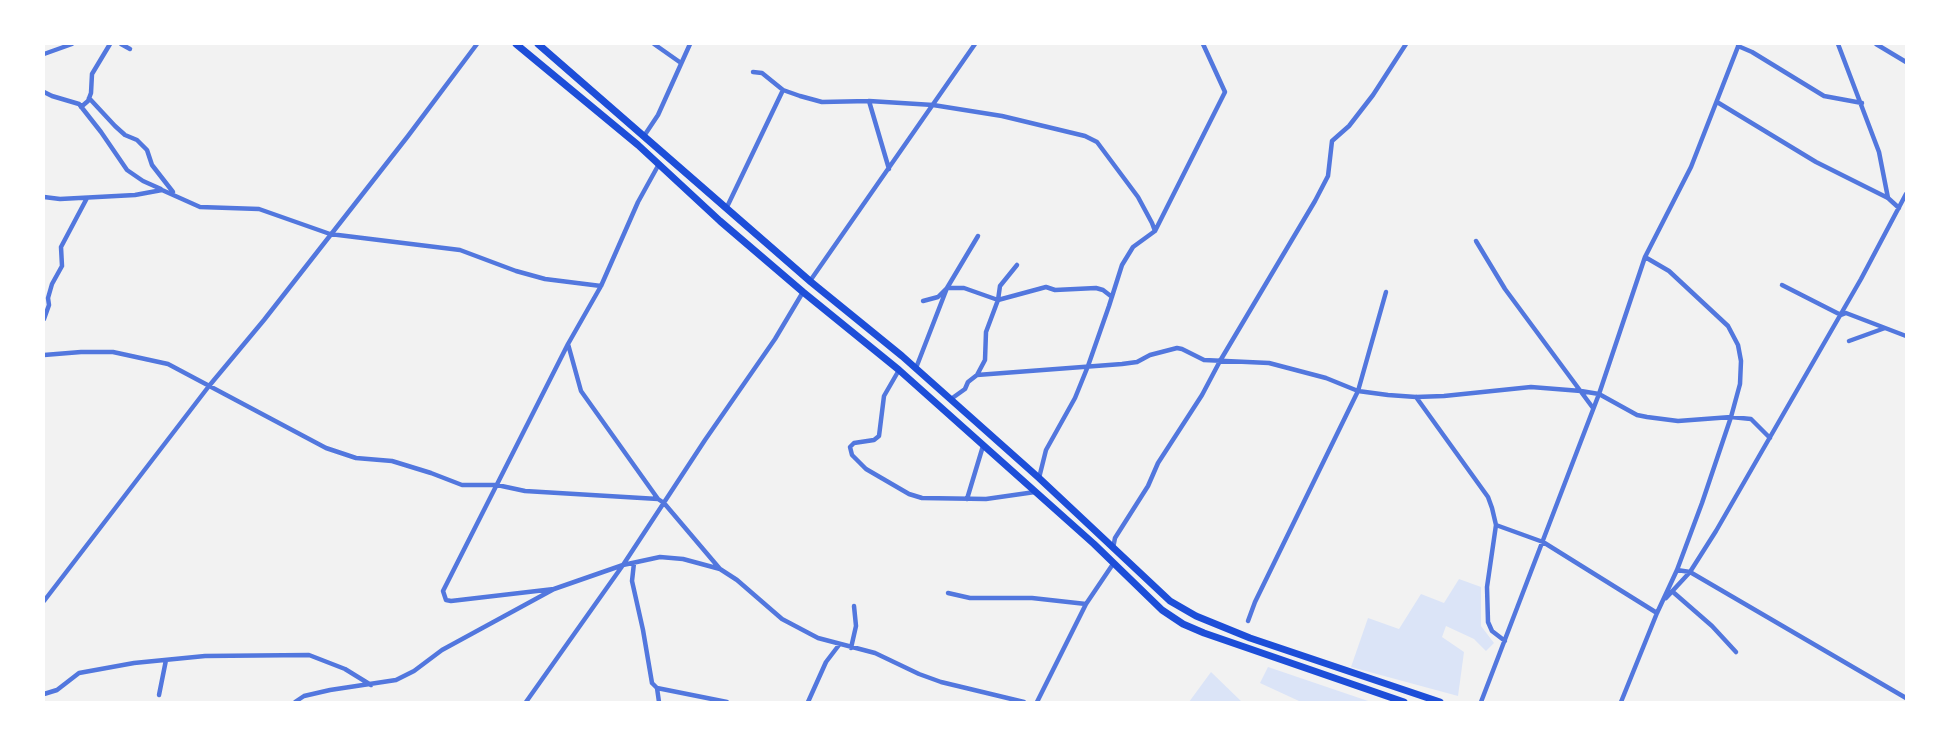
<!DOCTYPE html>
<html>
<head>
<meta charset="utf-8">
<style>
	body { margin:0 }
	#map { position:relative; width:1950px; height:746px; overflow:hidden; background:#f2f2f2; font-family:Helvetica,sans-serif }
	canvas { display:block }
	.frame { position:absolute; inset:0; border:45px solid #fff; pointer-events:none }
</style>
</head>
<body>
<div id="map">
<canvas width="1950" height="746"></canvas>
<div class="frame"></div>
</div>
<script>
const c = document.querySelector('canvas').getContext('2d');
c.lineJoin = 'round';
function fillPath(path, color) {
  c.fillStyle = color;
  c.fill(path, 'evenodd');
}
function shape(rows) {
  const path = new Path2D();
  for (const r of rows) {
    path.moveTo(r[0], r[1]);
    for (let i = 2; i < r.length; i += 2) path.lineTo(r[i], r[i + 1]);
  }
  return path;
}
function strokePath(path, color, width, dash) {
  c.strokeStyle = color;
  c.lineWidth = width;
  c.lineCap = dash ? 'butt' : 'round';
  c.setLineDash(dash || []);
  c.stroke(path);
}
fillPath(shape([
	[1459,579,1481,587,1481,626,1494,643,1486,651,1474,639,1446,626,1442,637,1464,652,1458,696,1351,667,1368,618,1399,629,1421,594,1444,603],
	[1268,667,1371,702,1299,702,1299,701,1260,683],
	[1211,672,1242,702,1189,702]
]), '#dbe4f7');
strokePath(shape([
	[121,44,130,49],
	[654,44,681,63],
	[1838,44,1879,152,1888,198],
	[1876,44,1906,62],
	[1738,46,1752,52,1824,96,1862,103],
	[44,54,72,44],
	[753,72,762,73,783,90,800,96,822,102,869,101],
	[44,92,52,96,79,104,101,132,127,170,143,181,161,189],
	[89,98,115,126,125,135,137,140,147,150,152,165,173,192],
	[1717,102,1816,162,1888,198,1899,208],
	[81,107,88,101,91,93,92,74,110,44],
	[644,136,658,115,690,44],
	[889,169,869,101,933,105,1002,116,1085,136,1097,142,1138,197,1152,223,1155,231,1133,247,1122,265,1109,306,1088,366,1075,398,1046,450,1039,478],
	[44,197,60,199,135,195,162,190,200,207,259,209,330,234,460,250,516,271,545,279,601,286],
	[726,209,783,90],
	[1155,231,1225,92,1203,44],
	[1476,241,1505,289,1593,408],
	[810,281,975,44],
	[1782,285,1841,315,1846,313,1906,336],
	[923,301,938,297,947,288,964,288,998,300,1046,287,1055,290,1096,288,1103,290,1112,297],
	[44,319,49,305,48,298,52,284,62,266,61,247,87,198],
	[1849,341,1885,328],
	[568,344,581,391,658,499,664,503,720,569,737,580,782,619,818,638,875,653,919,674,941,682,1024,702],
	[44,355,81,352,113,352,168,364,326,448,356,458,392,461,431,473,462,485,497,485,525,491,658,499],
	[916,368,947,288,978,236],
	[899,370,884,396,879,436,874,440,854,443,850,447,852,455,866,469,909,494,922,498,986,499,1035,492],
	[977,375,985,360,986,332,998,300,1000,286,1017,265],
	[1416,397,1488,497,1492,508,1496,525,1487,587,1488,622,1492,631,1505,641],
	[951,399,965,389,968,382,977,375,1122,364,1137,362,1150,355,1177,348,1182,349,1204,360,1269,363,1326,378,1358,391,1388,395,1416,397,1444,396,1531,387,1581,391,1599,394,1637,415,1647,417,1678,421,1731,417,1751,419,1770,438],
	[967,499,983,446],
	[1496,525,1543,542,1657,613],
	[1113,548,1115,538,1148,486,1158,463,1202,395,1220,361,1315,201,1328,176,1332,141,1349,126,1373,95,1406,44],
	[634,563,632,581,643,630,652,683,657,688,727,702],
	[1677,570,1690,572,1906,698],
	[554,589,451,601,446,600,443,591,568,344,601,286,638,202,659,164],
	[1673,592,1712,626,1736,652],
	[948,593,970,598,1032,598,1086,604],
	[1666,598,1690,572,1716,531,1861,279,1906,194],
	[44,601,209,386,264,320,408,136,477,44],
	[1248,621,1255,602,1358,391,1386,292],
	[851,648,856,626,854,606],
	[657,688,659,702],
	[44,694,57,690,79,673,134,663,205,656,309,655,345,669,371,685],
	[159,695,166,660],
	[295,702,304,696,330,690,396,680,414,671,442,650,554,589,623,565,660,557,683,559,720,569],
	[526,702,623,565,705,440,775,339,803,292],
	[808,702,826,662,839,645],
	[1037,702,1086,604,1113,564],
	[1481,702,1599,394,1645,257,1691,167,1739,44],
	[1621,702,1657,613,1677,570,1702,503,1731,417,1740,384,1741,361,1738,345,1728,326,1669,271,1645,257]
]), '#5277de', 4.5);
strokePath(shape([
	[516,44,638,145,720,221,803,292,899,370,1094,544,1162,610,1183,624,1204,633,1404,702],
	[538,44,811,282,902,356,1039,478,1170,601,1196,616,1250,638,1440,702]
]), '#1d4ed8', 7);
</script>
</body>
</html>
